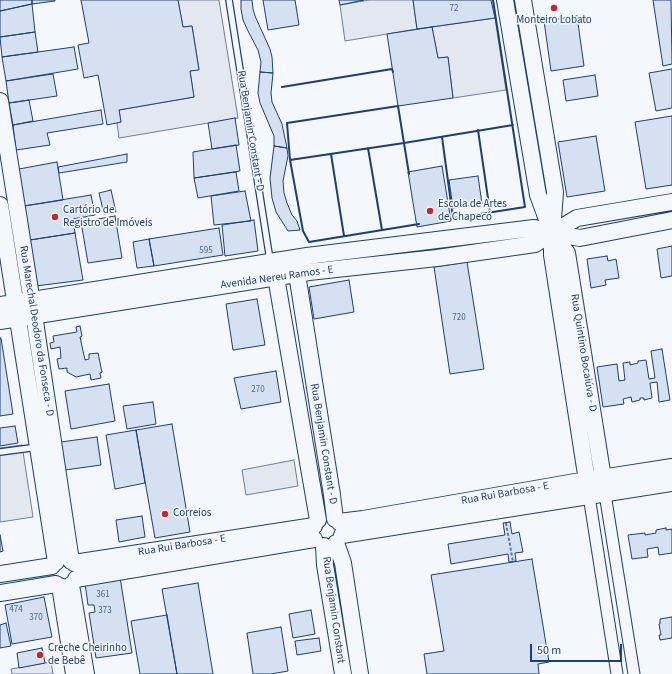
<!DOCTYPE html>
<html>
<head>
<meta charset="utf-8">
<style>
	body { margin:0 }
	#map { position:relative; width:672px; height:674px; overflow:hidden; background:#f4f7fb; font-family:"Source Sans 3",sans-serif }
	canvas { display:block }
	.scale { position:absolute; left:530px; top:644px; width:92px; height:18px; box-sizing:border-box; border:2px solid #1d3f73; border-top:0; padding-left:5px; font-size:12px; line-height:14px; white-space:nowrap; color:#1d3f73; -webkit-text-stroke:3px #f4f7fb; paint-order:stroke }
</style>
</head>
<body>
<div id="map">
<canvas width="672" height="674"></canvas>
<div class="scale">50 m</div>
</div>
<script>
const c = document.querySelector('canvas').getContext('2d');
c.lineJoin = 'round';
function fillPath(path, color) {
  c.fillStyle = color;
  c.fill(path, 'evenodd');
}
function shape(rows) {
  const path = new Path2D();
  for (const r of rows) {
    path.moveTo(r[0], r[1]);
    for (let i = 2; i < r.length; i += 2) path.lineTo(r[i], r[i + 1]);
  }
  return path;
}
function strokePath(path, color, width, dash) {
  c.strokeStyle = color;
  c.lineWidth = width;
  c.lineCap = dash ? 'butt' : 'round';
  c.setLineDash(dash || []);
  c.stroke(path);
}
function label(font, color, halo, rows, align = 'center') {
  c.font = font + ' "Source Sans 3",sans-serif';
  c.lineWidth = 3;
  c.setLineDash([]);
  c.textBaseline = 'middle';
  c.strokeStyle = halo;
  c.fillStyle = color;
  for (const [text, x, y, turn = 0] of rows) {
    c.save();
    c.translate(x, y);
    c.rotate((+turn || 0) * Math.PI / 180);
    c.textAlign = isNaN(turn) ? turn : align;
    if (halo) c.strokeText(text, 0, 0);
    c.fillText(text, 0, 0);
    c.restore();
  }
}
const parking = shape([
	[178,0,219,0,238,118,119,138,117,123,121,122,119,110,194,97,190,71,199,69,192,26,183,27,178,0],
	[369,0,413,0,417,29,345,41,340,5,369,0],
	[495,18,506,90,453,98,448,57,438,58,432,27,495,18],
	[22,445,33,517,0,522,0,448,22,445],
	[294,460,298,486,246,495,242,470,294,460],
	[51,662,53,674,12,674,11,669,51,662]
]);
fillPath(parking, '#e3e8f0');
strokePath(parking, '#687fa3', 1);
const building = shape([
	[0,0,32,0,32,4,0,11,0,0],
	[32,0,55,0,55,1,32,4,32,0],
	[81,0,178,0,183,27,192,26,199,70,190,71,194,97,119,110,121,122,107,125,98,75,84,78,78,45,89,43,81,0],
	[241,0,252,0,253,9,255,16,270,49,272,57,273,73,260,72,261,62,258,50,248,31,243,20,241,9,241,0],
	[263,0,295,0,299,25,268,30,263,0],
	[339,0,364,0,340,5,339,0],
	[413,0,491,0,495,18,417,29,413,0],
	[653,0,671,0,672,64,663,66,653,0],
	[32,4,35,32,0,37,0,11,32,4],
	[577,16,584,66,551,71,544,21,577,16],
	[432,27,438,58,448,57,453,98,398,106,387,34,432,27],
	[35,32,38,52,2,57,0,37,35,32],
	[74,47,78,69,6,81,2,57,74,47],
	[672,69,672,108,656,111,649,73,672,69],
	[260,72,273,73,271,93,272,102,282,124,287,148,274,146,274,136,260,103,258,93,260,72],
	[53,74,57,96,9,103,6,81,53,74],
	[595,75,598,96,566,101,563,80,595,75],
	[29,100,33,121,13,125,9,103,29,100],
	[101,110,103,124,47,133,50,145,16,150,13,125,101,110],
	[672,116,672,185,646,189,635,122,672,116],
	[235,118,239,145,212,149,208,123,235,118],
	[596,136,605,191,567,197,558,142,596,136],
	[236,145,240,171,194,178,193,152,236,145],
	[274,146,287,148,288,156,283,181,284,193,287,203,292,215,297,221,300,230,288,231,276,212,272,198,270,178,274,146],
	[127,154,127,162,59,173,58,167,127,154],
	[57,162,63,200,24,206,19,169,57,162],
	[442,166,451,221,417,227,408,172,442,166],
	[236,172,239,191,198,198,194,178,236,172],
	[478,176,482,204,453,208,449,180,478,176],
	[111,190,116,212,104,214,99,193,111,190],
	[245,191,251,221,214,225,211,196,245,191],
	[91,195,95,215,73,219,75,233,30,240,24,206,91,195],
	[115,216,122,258,88,263,81,222,115,216],
	[254,220,258,251,225,256,222,225,254,220],
	[219,228,223,255,154,266,149,239,219,228],
	[75,233,83,280,36,286,30,240,75,233],
	[149,239,154,266,137,268,133,242,149,239],
	[672,246,672,276,661,278,657,249,672,246],
	[607,256,608,261,616,259,619,278,605,280,606,285,591,288,587,259,607,256],
	[467,262,484,369,450,374,434,267,467,262],
	[349,280,354,312,314,319,309,287,349,280],
	[257,299,265,345,233,350,226,304,257,299],
	[80,326,82,336,80,337,85,360,89,359,89,354,98,353,102,372,100,373,101,378,91,380,90,374,76,377,67,372,67,368,59,369,57,359,61,358,60,347,51,349,50,343,54,342,53,336,77,332,76,327,80,326],
	[0,338,1,338,13,414,0,416,0,338],
	[662,349,670,400,659,402,657,382,650,383,652,398,644,400,644,398,640,398,640,400,632,402,631,397,623,399,624,404,603,407,597,367,617,364,619,381,625,380,623,363,630,362,630,365,638,363,638,361,646,360,649,379,655,378,651,351,662,349],
	[276,371,281,402,241,409,234,378,276,371],
	[109,384,115,421,71,429,65,391,109,384],
	[153,402,156,424,127,429,123,406,153,402],
	[172,424,190,532,155,538,136,430,172,424],
	[15,426,18,443,0,446,0,428,15,426],
	[136,430,145,483,115,489,106,435,136,430],
	[97,437,101,465,65,470,61,442,97,437],
	[142,516,145,537,119,542,116,520,142,516],
	[510,522,512,534,519,532,523,552,515,553,516,561,509,562,508,554,451,564,448,544,505,535,503,523,510,522],
	[666,528,666,530,672,529,672,553,659,555,658,547,647,549,648,557,632,559,628,535,645,533,645,535,656,533,656,530,666,528],
	[0,535,3,551,0,552,0,535],
	[532,559,549,662,538,664,539,674,427,674,424,654,444,651,431,575,532,559],
	[120,577,132,653,96,658,89,613,95,612,94,605,88,605,85,583,120,577],
	[198,583,213,674,177,674,162,589,198,583],
	[44,597,52,637,12,644,5,605,44,597],
	[311,610,315,634,293,638,289,614,311,610],
	[167,615,177,674,140,674,131,621,167,615],
	[672,617,672,638,660,640,659,635,661,635,659,624,660,624,660,619,672,617],
	[6,623,11,646,0,648,0,625,6,623],
	[281,627,288,671,271,674,253,674,247,633,281,627],
	[319,638,321,651,297,655,295,641,319,638],
	[42,648,45,663,19,668,17,653,42,648]
]);
fillPath(building, '#d5e0f0');
strokePath(building, '#1d3f73', 1);
const lane = shape([
	[229,0,270,260],
	[0,452,38,447]
]);
const street = shape([
	[605,494,634,674],
	[589,496,617,674]
]);
const secondary = shape([
	[505,0,538,195,552,233,567,253,603,478],
	[523,0,555,192,552,233,552,255,587,481],
	[0,101,34,315,71,561],
	[0,205,56,562],
	[297,274,332,495,335,519],
	[276,277,318,520],
	[0,305,307,256,534,228,552,233,577,218,672,202],
	[0,321,309,272,437,258,535,244,552,233,580,238,672,220],
	[339,522,363,519,575,482,672,467],
	[342,535,672,483],
	[336,543,343,563,360,674],
	[324,546,325,565,343,674],
	[74,563,314,526],
	[0,574,52,566],
	[76,579,314,539],
	[71,585,86,674],
	[60,586,74,674],
	[0,593,56,584]
]);
strokePath(lane, '#1d3f73', 8);
strokePath(street, '#1d3f73', 13);
strokePath(secondary, '#1d3f73', 18);
strokePath(shape([
	[506,523,513,562]
]), '#5e769c', 2, [3, 2]);
strokePath(lane, '#f4f7fb', 5.5);
strokePath(street, '#f4f7fb', 11);
strokePath(secondary, '#f4f7fb', 16);
strokePath(shape([
	[282,87,392,69,393,72],
	[398,106,287,123,290,160,303,231,309,242,419,224],
	[398,106,409,174],
	[478,130,490,212],
	[442,137,453,218],
	[368,148,382,230],
	[331,154,344,236],
	[290,160,404,143,513,125],
	[448,219,525,207,493,0]
]), '#1d3f73', 2);
for (const [x, y, r, color] of [
	[554,8,4,"#c62828"],
	[430,211,4,"#c62828"],
	[55,217,4,"#c62828"],
	[165,514,4,"#c62828"],
	[40,655,4,"#c62828"]
]) {
  const dot = new Path2D();
  dot.arc(x, y, r, 0, 2 * Math.PI);
  c.fillStyle = color;
  c.fill(dot);
  strokePath(dot, '#f4f7fb', 1.5);
}
label('9px', '#4b6792', null, [
	["72",454,9],
	["595",206,251],
	["720",459,318],
	["270",258,390],
	["361",103,595],
	["474",16,610],
	["373",105,611],
	["370",36,618]
]);
label('11px', '#1d3f73', '#f4f7fb', [
	["Monteiro Lobato",554,21,"center"],
	["Escola de Artes",438,205],
	["de Chapecó",438,218],
	["Cartório de",63,211],
	["Registro de Imóveis",63,224],
	["Correios",173,514],
	["Creche Cheirinho",48,649],
	["de Bebê",48,662]
], 'left');
label('11px', '#1d3f73', '#f4f7fb', [
	["Rua Benjamin Constant - D",250,131,81],
	["Avenida Nereu Ramos - E",277,278,-8],
	["Rua Marechal Deodoro da Fonseca - D",36,331,81],
	["Rua Quintino Bocaiúva - D",583,353,81],
	["Rua Benjamin Constant - D",323,444,81],
	["Rua Rui Barbosa - E",505,494,-10],
	["Rua Rui Barbosa - E",182,546,-9],
	["Rua Benjamin Constant",333,610,82]
]);
</script>
</body>
</html>
